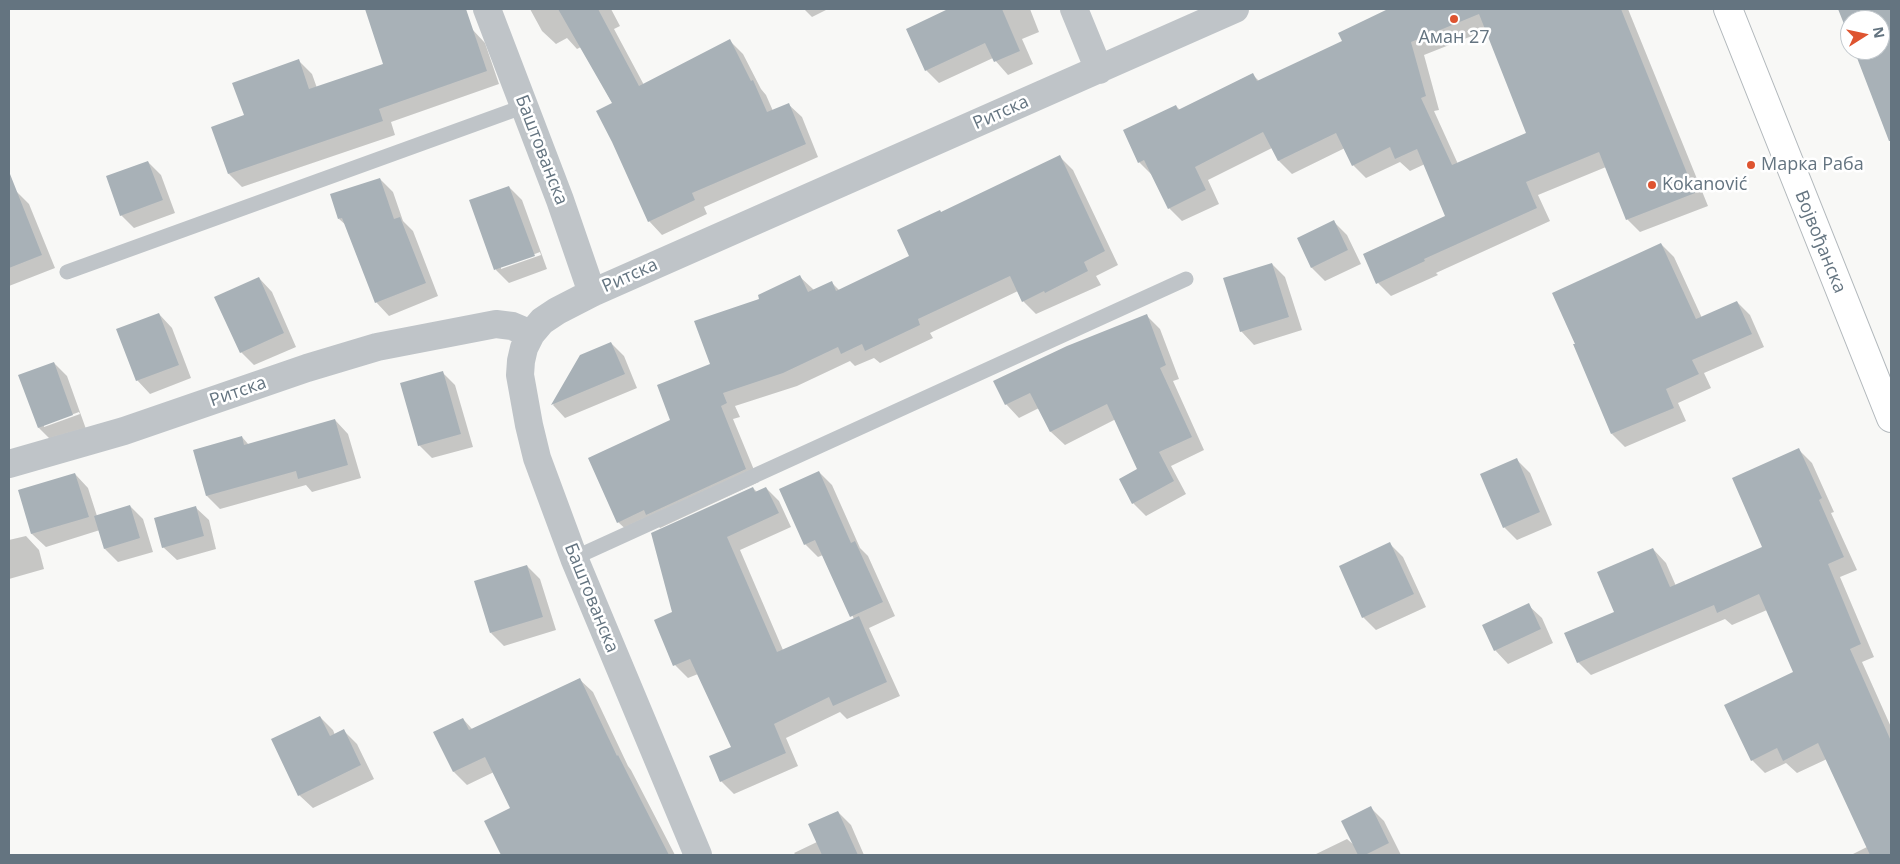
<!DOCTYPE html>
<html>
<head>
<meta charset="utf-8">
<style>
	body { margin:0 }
	#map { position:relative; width:1900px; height:864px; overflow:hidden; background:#f8f8f6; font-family:"Open Sans",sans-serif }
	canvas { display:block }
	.frame { position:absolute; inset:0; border:10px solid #647480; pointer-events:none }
	.north { position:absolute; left:1840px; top:10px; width:50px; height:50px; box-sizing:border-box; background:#fff; border:1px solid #c1c7cc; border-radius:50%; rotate:80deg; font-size:14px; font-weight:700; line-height:20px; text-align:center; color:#647480 }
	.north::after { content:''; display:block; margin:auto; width:18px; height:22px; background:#de5430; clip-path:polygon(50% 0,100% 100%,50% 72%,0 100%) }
</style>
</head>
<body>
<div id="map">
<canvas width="1900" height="864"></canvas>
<div class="frame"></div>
<div class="north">N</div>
</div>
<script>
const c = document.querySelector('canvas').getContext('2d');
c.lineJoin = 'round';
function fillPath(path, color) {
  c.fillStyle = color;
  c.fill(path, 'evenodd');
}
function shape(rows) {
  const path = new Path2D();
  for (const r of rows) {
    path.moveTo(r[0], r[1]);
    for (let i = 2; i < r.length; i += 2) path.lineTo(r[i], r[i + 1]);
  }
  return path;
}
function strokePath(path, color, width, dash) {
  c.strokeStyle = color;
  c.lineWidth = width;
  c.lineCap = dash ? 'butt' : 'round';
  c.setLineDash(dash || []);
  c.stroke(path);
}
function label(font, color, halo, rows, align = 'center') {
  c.font = font + ' "Open Sans",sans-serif';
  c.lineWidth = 5;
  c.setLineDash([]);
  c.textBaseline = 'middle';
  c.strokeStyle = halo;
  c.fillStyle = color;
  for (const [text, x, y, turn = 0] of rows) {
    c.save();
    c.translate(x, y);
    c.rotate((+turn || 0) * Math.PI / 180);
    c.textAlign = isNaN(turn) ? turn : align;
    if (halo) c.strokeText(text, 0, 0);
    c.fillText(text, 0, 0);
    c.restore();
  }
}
fillPath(shape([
	[366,9,443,9,452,36,472,29,485,43,499,84,391,122,395,135,242,187,229,174,245,116,298,60,312,74,317,88,385,65],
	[530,9,611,9,620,26,614,29,644,85,730,41,743,54,761,89,766,95,773,111,788,104,802,117,818,157,704,207,707,214,662,235,649,221,613,104,581,47,577,49,567,38,556,44,542,31],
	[804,9,828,9,812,17],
	[951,9,1030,9,1039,32,1022,39,1033,64,1008,75,993,58,939,83,926,70,907,30],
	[1391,9,1628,9,1708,206,1640,232,1627,219,1606,167,1538,195,1550,221,1436,273,1438,275,1391,296,1378,283,1447,216,1425,164,1410,171,1400,162,1366,178,1353,165,1345,148,1292,174,1279,161,1272,148,1208,180,1219,204,1182,221,1169,208,1152,175,1139,162,1176,106,1180,110,1252,74,1259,81,1344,42,1340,34],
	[1487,30,1528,134,1458,164,1434,111,1439,110,1424,55],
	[1840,9,1891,9,1891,135,1885,129,1855,50,1880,50,1880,20,1850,20,1850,36],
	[1060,157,1073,170,1118,265,1096,276,1101,285,1036,314,1023,301,1018,291,930,333,933,338,880,363,874,358,855,366,850,361,797,386,735,406,740,417,733,419,759,482,660,528,656,524,632,535,618,522,672,421,711,365,761,299,800,277,814,290,832,283,840,291,911,257,941,213],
	[148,162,161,175,175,213,134,228,121,215],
	[380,179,393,192,403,221,413,231,438,296,389,316,376,302,347,226,339,219],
	[509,187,522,200,547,269,509,283,496,270,471,201],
	[540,252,541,255,501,269,501,267],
	[16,191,29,204,55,268,9,286,9,193],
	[1334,222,1347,235,1361,264,1325,281,1312,268,1299,239],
	[1661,244,1674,257,1702,318,1737,302,1750,315,1764,347,1704,373,1711,388,1678,403,1686,421,1625,447,1612,434],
	[1272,264,1285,277,1302,330,1254,345,1241,331],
	[259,278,272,292,296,347,254,365,241,352],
	[159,314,172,328,191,378,150,394,137,380],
	[1147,316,1160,329,1179,379,1173,381,1204,450,1171,466,1186,494,1146,516,1133,503,1139,470,1116,419,1065,445,1051,432,1039,408,1019,418,1006,404],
	[611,343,624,356,637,388,565,418,553,405,581,356],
	[54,363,67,376,86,429,52,441,39,428],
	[79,412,80,414,44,427,44,425],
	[442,372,455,385,473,447,432,458,419,445],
	[335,420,348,434,361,478,312,492,306,485,220,509,207,496,195,450,242,437,249,445],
	[1799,450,1812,463,1834,512,1831,513,1857,570,1840,577,1874,657,1862,662,1891,727,1891,855,1851,855,1867,847,1827,759,1797,773,1786,763,1765,773,1752,760,1795,673,1767,610,1732,625,1725,619,1591,675,1578,662,1616,613,1653,549,1666,563,1676,586,1764,548],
	[1517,460,1530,473,1552,525,1517,540,1504,527],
	[819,472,832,485,860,548,868,556,895,616,869,628,900,696,847,719,840,712,786,738,798,766,734,794,721,781,732,747,698,674,688,678,675,665,674,613,753,488,757,492,766,488,779,501,791,527,740,550,783,650,854,619,823,555,818,557,805,544],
	[75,474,88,488,97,516,130,506,143,519,153,552,118,562,105,549,100,530,46,547,32,534,19,491],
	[195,507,209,520,216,549,177,560,163,547],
	[26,536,39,550,44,569,9,579,9,540],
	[1390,544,1403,557,1426,607,1376,630,1363,617],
	[527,566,540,579,556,630,504,646,491,633],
	[1528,605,1542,618,1553,643,1508,664,1495,650],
	[579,679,593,692,628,766,631,770,675,855,508,855,498,845,512,809,494,772,467,785,454,772,434,733,463,719,473,730],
	[320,717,333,730,335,735,344,731,357,744,374,779,313,808,299,795],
	[1371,808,1384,821,1401,855,1314,855,1347,839,1354,845],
	[838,812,851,825,864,855,796,855,794,853,817,842]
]), '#0003');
fillPath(shape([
	[365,9,466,9,487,71,379,109,383,121,228,174,211,127,244,115,232,83,299,59,309,89,383,64],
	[558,9,598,9,639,86,730,39,751,81,753,80,767,112,789,103,806,144,692,193,695,200,648,222,612,142,596,111,612,103],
	[948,9,1002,9,1020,51,994,62,985,43,925,71,906,29],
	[1388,9,1621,9,1695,193,1626,220,1599,152,1526,182,1537,208,1424,259,1425,261,1376,284,1363,254,1445,216,1417,149,1395,159,1390,147,1352,166,1336,133,1278,161,1263,132,1195,167,1206,190,1168,209,1144,160,1138,163,1123,130,1176,105,1178,110,1253,73,1257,81,1342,41,1338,33],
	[1479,14,1526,133,1452,165,1421,98,1426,96,1411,42],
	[1838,9,1891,9,1891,141,1889,141,1854,50,1880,50,1880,20,1850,20,1850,39],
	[1060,155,1105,251,1084,262,1088,271,1045,293,1044,291,1022,302,1010,276,918,319,920,325,865,351,862,344,841,354,838,347,783,373,723,393,727,403,721,406,746,469,646,515,644,510,617,523,588,458,670,420,657,385,710,364,694,321,759,299,758,295,800,275,808,292,832,281,836,291,909,256,897,230,940,210,941,212],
	[148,161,163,200,120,216,106,176],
	[10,174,42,255,9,268,9,175],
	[380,178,394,219,400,217,426,283,375,303,342,218,338,219,330,194],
	[509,186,535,256,494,270,469,200],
	[1334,220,1348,250,1311,268,1297,238],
	[1661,243,1696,319,1737,301,1752,334,1692,360,1699,374,1666,389,1674,408,1611,434,1573,344,1575,344,1552,293],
	[1272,263,1289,317,1240,332,1223,278],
	[259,277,284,333,240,353,214,297],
	[159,313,179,365,136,381,116,329],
	[1147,314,1166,365,1160,368,1192,437,1159,452,1174,481,1132,504,1119,479,1137,469,1107,404,1050,432,1030,393,1005,405,993,381,1067,346],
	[611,342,625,374,551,405,580,355],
	[54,362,73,415,38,428,18,375],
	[443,371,461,434,418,446,400,383],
	[335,419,348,465,298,479,296,471,206,496,193,450,242,436,244,445],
	[1799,448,1822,498,1819,500,1844,557,1828,564,1861,644,1850,649,1891,741,1891,855,1870,855,1818,743,1783,761,1777,748,1751,761,1724,705,1793,672,1759,594,1717,613,1714,605,1577,663,1564,633,1614,612,1597,572,1653,548,1670,587,1762,547,1732,478],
	[1517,458,1540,512,1503,528,1480,474],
	[819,471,851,543,855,541,883,602,850,617,815,540,804,545,779,489],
	[75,473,89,517,31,534,18,490],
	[753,487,755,492,766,487,779,513,727,537,777,652,859,616,887,682,833,706,829,697,774,724,786,753,720,782,709,756,731,747,690,659,673,666,654,620,672,612,651,533],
	[130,505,140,538,104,549,94,516],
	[196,506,204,536,162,548,154,518],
	[1390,542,1414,594,1362,618,1339,566],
	[527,565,543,617,490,633,474,581],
	[1529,603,1541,629,1494,651,1482,625],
	[580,678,617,756,618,755,669,855,501,855,484,821,510,808,485,757,453,772,433,732,463,718,469,730],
	[320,716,330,736,344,729,361,765,298,796,271,739],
	[1371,806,1389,843,1365,855,1358,855,1341,821],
	[838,811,858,855,822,855,808,824]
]), '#a8b1b7');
const secondary = shape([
	[1728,9,1891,418]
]);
strokePath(secondary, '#b2b8bc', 30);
strokePath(shape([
	[67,272,525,106],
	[574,558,1186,279]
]), '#bfc4c8', 15);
strokePath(shape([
	[487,9,560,200,592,293],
	[1074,9,1099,70],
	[9,464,124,431,307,368,377,347,496,324,512,326,531,334],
	[698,855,574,558,537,458,529,425,520,375,521,361,524,348,531,334,542,321,557,311,592,293,1235,9]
]), '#bfc4c8', 28);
strokePath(secondary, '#fff', 28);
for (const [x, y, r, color] of [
	[1454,19,5,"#de5430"],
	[1751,165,5,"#de5430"],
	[1652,185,5,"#de5430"]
]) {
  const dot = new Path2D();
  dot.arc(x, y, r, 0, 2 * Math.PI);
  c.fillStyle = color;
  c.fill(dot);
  strokePath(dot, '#fff', 2);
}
label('18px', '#647480', '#fff', [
	["Аман 27",1454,38,"center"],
	["Марка Раба",1761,165],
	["Kokanović",1662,185]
], 'left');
label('18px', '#647480', '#fff', [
	["Ритска",1001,113,-24],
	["Баштованска",541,150,69],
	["Војвођанска",1820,242,68],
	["Ритска",630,276,-24],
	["Ритска",238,392,-19],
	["Баштованска",591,598,68]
]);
</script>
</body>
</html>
